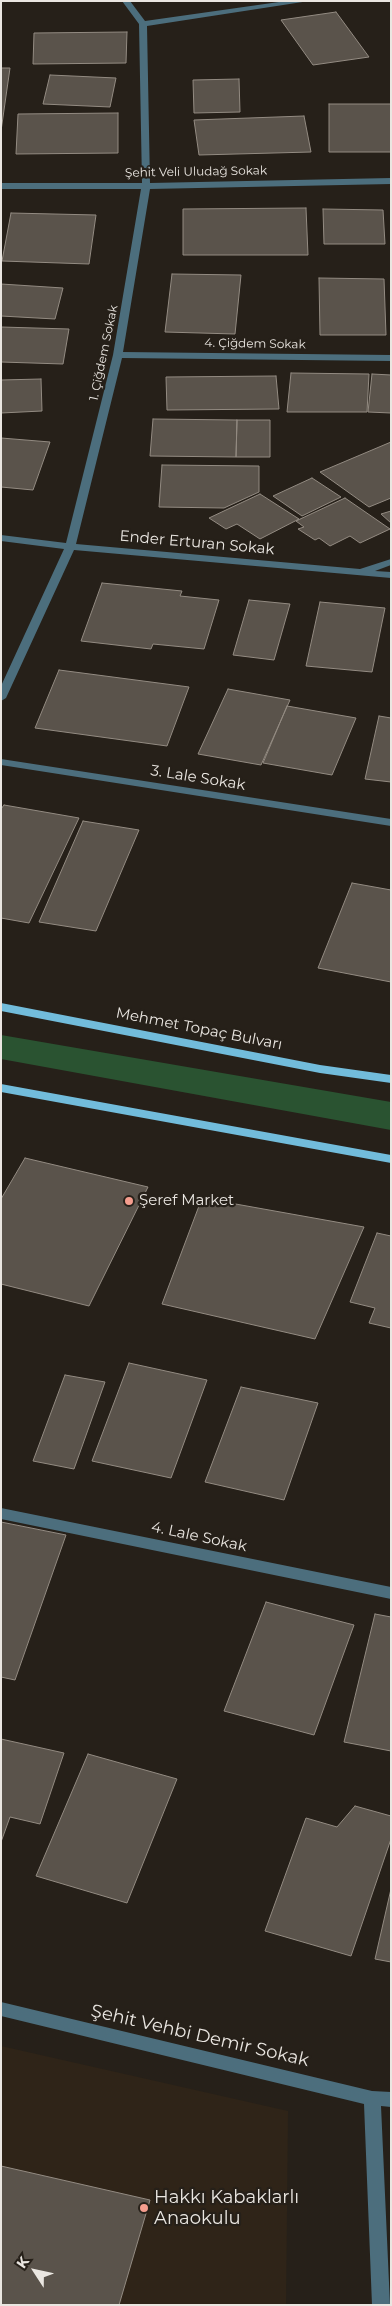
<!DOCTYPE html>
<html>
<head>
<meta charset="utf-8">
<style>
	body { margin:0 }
	#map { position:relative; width:392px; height:2306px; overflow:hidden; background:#262019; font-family:Montserrat,sans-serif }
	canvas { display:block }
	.frame { position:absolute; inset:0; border:2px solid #eae6e1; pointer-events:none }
	.north { position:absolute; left:10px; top:2246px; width:50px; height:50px; -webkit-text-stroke:4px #262019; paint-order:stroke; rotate:305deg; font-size:14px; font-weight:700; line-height:20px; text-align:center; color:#eae6e1 }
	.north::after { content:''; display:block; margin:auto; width:18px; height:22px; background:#eae6e1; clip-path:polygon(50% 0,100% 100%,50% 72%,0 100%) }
</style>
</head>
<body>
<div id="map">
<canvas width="392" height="2306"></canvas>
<div class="frame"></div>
<div class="north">K</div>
</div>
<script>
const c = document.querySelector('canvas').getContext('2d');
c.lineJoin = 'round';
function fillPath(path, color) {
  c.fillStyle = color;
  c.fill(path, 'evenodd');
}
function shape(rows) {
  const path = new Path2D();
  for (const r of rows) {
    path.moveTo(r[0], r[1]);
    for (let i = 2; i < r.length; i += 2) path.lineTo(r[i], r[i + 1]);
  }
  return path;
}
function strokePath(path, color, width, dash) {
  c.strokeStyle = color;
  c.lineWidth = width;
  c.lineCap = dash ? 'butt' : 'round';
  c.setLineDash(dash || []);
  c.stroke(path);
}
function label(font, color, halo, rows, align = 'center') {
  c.font = font + ' Montserrat,sans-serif';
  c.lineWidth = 4.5;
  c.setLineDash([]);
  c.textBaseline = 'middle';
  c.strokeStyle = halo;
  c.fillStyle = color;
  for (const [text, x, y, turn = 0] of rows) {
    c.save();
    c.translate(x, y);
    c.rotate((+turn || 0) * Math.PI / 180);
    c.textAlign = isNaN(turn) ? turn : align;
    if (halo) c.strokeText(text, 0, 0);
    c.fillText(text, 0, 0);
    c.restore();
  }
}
fillPath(shape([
	[1,2046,288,2111,286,2305,1,2305]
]), '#2f2418');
fillPath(shape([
	[1,1035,391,1102,391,1130,1,1059]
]), '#2a5331');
const building = shape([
	[336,12,369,57,313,65,281,20,336,12],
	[127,32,126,63,33,64,34,33,127,32],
	[1,68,10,68,1,131,1,68],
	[50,75,116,78,110,107,43,104,50,75],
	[239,79,240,112,194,113,193,80,239,79],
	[329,104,391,104,391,152,329,152,329,104],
	[118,113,118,153,16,154,18,114,118,113],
	[304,116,311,152,199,155,194,120,304,116],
	[306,208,308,255,183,255,183,209,306,208],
	[323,209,383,210,385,244,324,244,323,209],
	[11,213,96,215,89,264,2,261,11,213],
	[172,274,241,275,235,334,165,332,172,274],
	[319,278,384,279,386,335,320,335,319,278],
	[1,284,63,288,55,319,1,316,1,284],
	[1,327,69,329,63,364,1,362,1,327],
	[291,373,369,374,367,412,287,412,291,373],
	[372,374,391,375,391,413,368,412,372,374],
	[276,376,279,409,167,410,166,377,276,376],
	[41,379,42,411,1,413,1,380,41,379],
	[153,419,237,420,236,457,150,456,153,419],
	[237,420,270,420,270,457,236,457,237,420],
	[1,438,50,442,33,490,1,487,1,438],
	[391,442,391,498,369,507,320,472,391,442],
	[162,465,259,466,259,492,224,508,159,507,162,465],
	[312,478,341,497,302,516,273,496,312,478],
	[260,494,299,519,260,539,237,524,226,529,209,518,260,494],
	[345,498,390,529,360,543,350,536,330,546,319,538,315,540,298,529,304,527,296,521,345,498],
	[391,511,391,523,381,514,391,511],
	[102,583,182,591,180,596,219,600,204,649,153,644,151,649,81,641,102,583],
	[249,600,290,604,274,660,233,655,249,600],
	[320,602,385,608,372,672,306,666,320,602],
	[59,670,189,687,167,746,35,728,59,670],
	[228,689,290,700,261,765,198,754,228,689],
	[287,706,356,718,332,775,263,763,287,706],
	[379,716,391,718,391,782,365,779,379,716],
	[4,805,79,818,29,923,1,918,1,809,4,805],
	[83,821,139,830,96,931,39,922,83,821],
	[352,883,391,890,391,982,318,968,352,883],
	[25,1158,148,1187,89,1306,1,1284,1,1199,25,1158],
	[202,1198,364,1227,315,1339,162,1304,202,1198],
	[377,1233,391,1236,391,1328,369,1323,375,1308,350,1302,377,1233],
	[129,1363,207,1380,171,1478,92,1461,129,1363],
	[65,1375,105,1382,74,1469,33,1461,65,1375],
	[241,1387,318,1403,284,1500,205,1482,241,1387],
	[1,1522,66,1535,15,1680,1,1677,1,1522],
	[266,1602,354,1625,314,1735,224,1711,266,1602],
	[375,1614,391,1617,391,1751,344,1742,375,1614],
	[1,1739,64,1753,40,1824,10,1817,1,1842,1,1739],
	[88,1754,177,1779,127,1903,36,1876,88,1754],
	[355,1806,391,1816,391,1839,351,1956,265,1931,306,1818,337,1827,355,1806],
	[391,1889,391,1962,375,1959,391,1889],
	[1,2166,150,2200,119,2305,1,2305,1,2166]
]);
fillPath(building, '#5a534b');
strokePath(building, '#938b82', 1);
fillPath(shape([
	[122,1,130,1,145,21,286,1,309,1,147,26,150,183,391,178,391,184,150,189,123,352,391,355,391,361,122,358,76,544,360,569,391,559,391,565,375,571,391,572,391,578,74,550,6,698,1,701,1,686,64,549,1,541,1,535,66,543,113,355,141,189,1,189,1,183,142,183,139,24,122,1],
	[1,759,391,819,391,826,1,765,1,759],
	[1,1508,391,1587,391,1599,1,1519,1,1508],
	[1,2002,372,2091,391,2092,391,2107,381,2106,390,2305,372,2305,364,2104,1,2016,1,2002]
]), '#4c6e7d');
fillPath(shape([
	[1,1003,320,1065,391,1075,391,1083,320,1073,1,1011,1,1003],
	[1,1084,391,1155,391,1163,1,1092,1,1084]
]), '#72bcdb');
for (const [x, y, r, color] of [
	[129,1201,5,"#f59d8e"],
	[144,2208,5,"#f59d8e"]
]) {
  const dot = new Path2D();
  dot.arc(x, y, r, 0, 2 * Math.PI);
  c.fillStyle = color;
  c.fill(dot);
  strokePath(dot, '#262019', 2);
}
label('12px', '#eae6e1', '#262019', [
	["Şehit Veli Uludağ Sokak",196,172,-1],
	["4. Çiğdem Sokak",255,344,1],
	["1. Çiğdem Sokak",104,353,-78]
]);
label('15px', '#eae6e1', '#262019', [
	["Ender Erturan Sokak",197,543,5],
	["3. Lale Sokak",198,778,9],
	["Mehmet Topaç Bulvarı",199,1029,11],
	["4. Lale Sokak",199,1537,12]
]);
label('15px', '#eae6e1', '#262019', [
	["Şeref Market",139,1201]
], 'left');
label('18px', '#eae6e1', '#262019', [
	["Şehit Vehbi Demir Sokak",200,2036,13]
]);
label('18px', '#eae6e1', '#262019', [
	["Hakkı Kabaklarlı",154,2198],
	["Anaokulu",154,2219]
], 'left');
</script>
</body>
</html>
